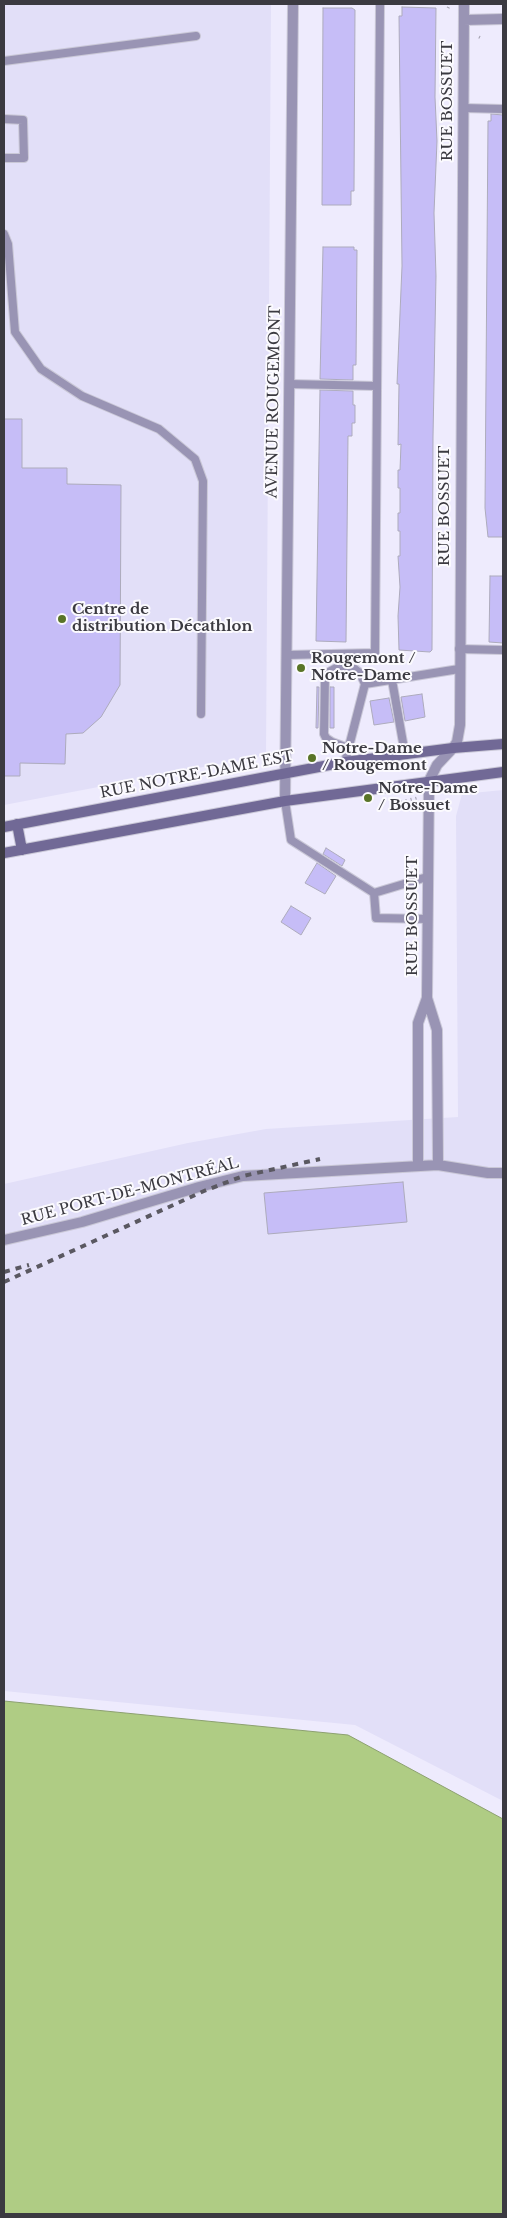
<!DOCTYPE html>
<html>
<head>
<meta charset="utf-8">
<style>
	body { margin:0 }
	#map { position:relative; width:507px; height:2218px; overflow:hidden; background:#eeebfd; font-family:"Libre Baskerville",serif }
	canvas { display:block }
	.frame { position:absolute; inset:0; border:5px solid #3b3a41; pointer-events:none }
</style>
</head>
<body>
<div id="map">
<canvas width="507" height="2218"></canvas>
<div class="frame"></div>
</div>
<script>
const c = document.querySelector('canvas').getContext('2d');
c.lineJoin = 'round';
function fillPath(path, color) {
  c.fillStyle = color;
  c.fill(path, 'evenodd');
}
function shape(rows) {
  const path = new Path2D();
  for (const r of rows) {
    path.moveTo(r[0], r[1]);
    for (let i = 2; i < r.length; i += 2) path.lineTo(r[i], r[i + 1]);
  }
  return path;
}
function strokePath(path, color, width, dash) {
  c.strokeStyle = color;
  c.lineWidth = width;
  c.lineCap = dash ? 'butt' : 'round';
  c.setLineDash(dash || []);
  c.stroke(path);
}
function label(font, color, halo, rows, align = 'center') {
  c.font = font + ' "Libre Baskerville",serif';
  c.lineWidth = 4;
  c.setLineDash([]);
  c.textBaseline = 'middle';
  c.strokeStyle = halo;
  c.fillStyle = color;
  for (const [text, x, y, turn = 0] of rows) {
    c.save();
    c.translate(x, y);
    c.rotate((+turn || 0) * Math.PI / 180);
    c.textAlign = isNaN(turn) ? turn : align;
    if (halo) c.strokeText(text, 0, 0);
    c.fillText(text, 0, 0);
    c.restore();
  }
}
fillPath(shape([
	[4,4,271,4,266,755,4,805],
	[503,790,503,1801,355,1725,4,1691,4,1184,188,1143,266,1129,458,1117,456,816,462,794]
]), '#e2dff8');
const water = shape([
	[4,1701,348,1735,503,1819,503,2214,4,2214,4,1701]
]);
fillPath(water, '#afcc84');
strokePath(water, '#8ca070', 1);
const building = shape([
	[402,7,436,8,435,97,437,141,434,213,436,276,433,437,432,650,430,652,399,650,398,616,400,587,398,556,400,556,400,531,398,531,398,513,400,513,400,488,398,488,398,470,400,470,401,444,398,445,399,384,397,384,402,266,399,16,402,16,402,7],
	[323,8,352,8,355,10,354,191,351,191,351,205,322,205,323,8],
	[491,114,503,115,503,537,488,537,485,508,488,121,491,121,491,114],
	[323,247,354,247,354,250,357,250,356,365,353,365,353,380,320,379,323,247],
	[320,390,353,391,353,405,355,405,355,423,352,423,352,436,348,436,346,642,316,641,320,390],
	[4,419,22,419,22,468,67,468,67,484,121,485,120,685,101,717,83,733,66,734,65,764,20,763,20,776,4,776,4,419],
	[490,576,503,576,503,643,489,642,490,576],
	[317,687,319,687,318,728,316,728,317,687],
	[330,687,334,687,334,728,330,728,330,687],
	[422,694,425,717,405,721,401,697,422,694],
	[389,698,394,722,374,725,370,701,389,698],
	[326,848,345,860,342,866,323,854,326,848],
	[317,863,336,876,325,894,305,883,317,863],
	[291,906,311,918,301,935,281,922,291,906],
	[403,1182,407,1222,268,1234,264,1193,403,1182]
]);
fillPath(building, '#c6bdf7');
strokePath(building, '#adabbc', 1);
const service = shape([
	[4,61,196,36],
	[463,108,503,109],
	[4,119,23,120,24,158,4,158],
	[4,234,8,244,15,332,41,369,82,396,159,429,195,459,203,481,201,714],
	[289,384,377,386],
	[459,649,503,650],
	[286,655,375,653,380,4],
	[392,680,405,754],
	[348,748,332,742,326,738,324,734,325,677,327,673,336,668,355,669,360,673,365,684],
	[345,762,365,684,459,669],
	[285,801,291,840,374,893,427,877],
	[374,893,376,918,428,919]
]);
const minor = shape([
	[464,20,503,19],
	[285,801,293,4],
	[438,1165,437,1030,427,998,429,781,437,765,453,748,457,742,460,725,464,4],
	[418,1166,418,1023,427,998],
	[4,1240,82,1222,199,1187,243,1176,438,1165,488,1173,503,1173]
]);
const secondary = shape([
	[17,824,22,850],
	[4,827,345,762,453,748,503,744],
	[4,853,285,801,503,772]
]);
strokePath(service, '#cac8d7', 10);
strokePath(minor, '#cac8d7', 12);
strokePath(secondary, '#cac8d7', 12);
strokePath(shape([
	[448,8,449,6],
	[479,37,481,38],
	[396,803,417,798]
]), '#9d9ba8', 3, [1, 4]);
strokePath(service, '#9994b4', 8);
strokePath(minor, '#9994b4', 10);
strokePath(secondary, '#716996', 10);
strokePath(shape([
	[4,1272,29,1265],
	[4,1282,204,1191,243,1176,320,1159]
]), '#5a5861', 4, [6, 6]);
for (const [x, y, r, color] of [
	[62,619,5,"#597428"],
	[301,668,5,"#597428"],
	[312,758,5,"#597428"],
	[368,798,5,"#597428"]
]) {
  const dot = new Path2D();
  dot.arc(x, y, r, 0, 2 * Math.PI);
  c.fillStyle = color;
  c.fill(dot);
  strokePath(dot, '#fbfafe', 2);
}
label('15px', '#3b3a41', '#fbfafe', [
	["RUE BOSSUET",448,101,-90],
	["AVENUE ROUGEMONT",274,402,-89],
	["RUE BOSSUET",445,506,-90],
	["RUE NOTRE-DAME EST",197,775,-11],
	["RUE BOSSUET",413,916,-90],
	["RUE PORT-DE-MONTRÉAL",130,1192,-15]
]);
label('bold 15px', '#3b3a41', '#fbfafe', [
	["Centre de",72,610],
	["distribution Décathlon",72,627],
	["Rougemont /",311,659],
	["Notre-Dame",311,676],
	["Notre-Dame",322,749],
	["/ Rougemont",322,766],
	["Notre-Dame",378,789],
	["/ Bossuet",378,806]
], 'left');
</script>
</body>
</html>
